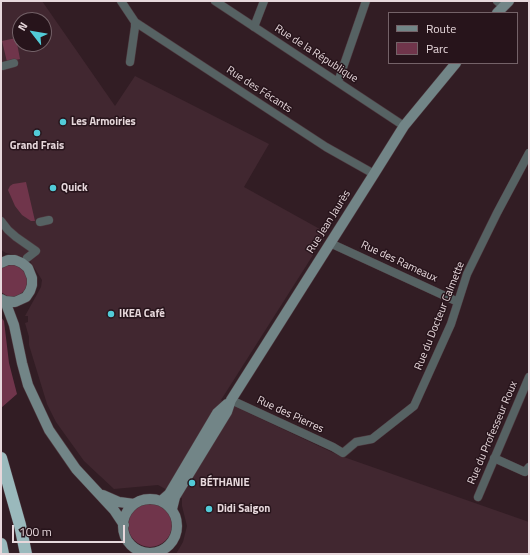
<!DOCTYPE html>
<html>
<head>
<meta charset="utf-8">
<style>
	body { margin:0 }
	#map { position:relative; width:530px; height:555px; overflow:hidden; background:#321d24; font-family:"Titillium Web",sans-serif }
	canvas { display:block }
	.frame { position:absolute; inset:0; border:2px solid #e7d8dc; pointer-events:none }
	.legend { position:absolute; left:388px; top:12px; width:130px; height:52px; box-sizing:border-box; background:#27141b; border:1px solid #746268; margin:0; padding:5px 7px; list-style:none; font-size:12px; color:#e7d8dc }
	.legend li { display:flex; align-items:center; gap:8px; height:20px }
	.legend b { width:20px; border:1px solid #746268 }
	.north { position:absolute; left:12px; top:12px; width:40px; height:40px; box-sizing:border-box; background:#27141b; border:1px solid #746268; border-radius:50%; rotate:301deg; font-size:11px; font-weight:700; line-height:16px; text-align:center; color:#e7d8dc }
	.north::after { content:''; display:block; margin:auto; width:14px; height:18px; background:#52cbd8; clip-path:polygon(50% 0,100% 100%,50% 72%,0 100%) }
	.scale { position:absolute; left:12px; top:525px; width:113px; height:18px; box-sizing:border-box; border:2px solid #e7d8dc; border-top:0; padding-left:5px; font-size:12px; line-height:14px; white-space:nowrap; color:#e7d8dc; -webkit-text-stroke:3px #27141b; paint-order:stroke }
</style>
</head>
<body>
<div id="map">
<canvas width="530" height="555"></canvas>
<div class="frame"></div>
<ul class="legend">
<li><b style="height:5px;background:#728587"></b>Route</li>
<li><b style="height:11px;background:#70354b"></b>Parc</li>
</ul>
<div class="north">N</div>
<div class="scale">100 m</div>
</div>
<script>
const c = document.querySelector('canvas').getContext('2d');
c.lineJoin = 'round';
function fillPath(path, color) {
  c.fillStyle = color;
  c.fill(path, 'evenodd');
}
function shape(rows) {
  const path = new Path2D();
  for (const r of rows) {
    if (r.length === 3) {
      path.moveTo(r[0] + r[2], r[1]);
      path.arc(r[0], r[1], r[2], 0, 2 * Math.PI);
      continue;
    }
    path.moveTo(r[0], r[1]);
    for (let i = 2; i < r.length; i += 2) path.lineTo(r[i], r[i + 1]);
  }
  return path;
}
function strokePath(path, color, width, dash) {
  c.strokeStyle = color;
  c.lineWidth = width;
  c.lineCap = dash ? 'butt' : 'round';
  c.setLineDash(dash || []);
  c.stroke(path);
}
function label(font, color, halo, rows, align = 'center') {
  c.font = font + ' "Titillium Web",sans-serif';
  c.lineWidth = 3;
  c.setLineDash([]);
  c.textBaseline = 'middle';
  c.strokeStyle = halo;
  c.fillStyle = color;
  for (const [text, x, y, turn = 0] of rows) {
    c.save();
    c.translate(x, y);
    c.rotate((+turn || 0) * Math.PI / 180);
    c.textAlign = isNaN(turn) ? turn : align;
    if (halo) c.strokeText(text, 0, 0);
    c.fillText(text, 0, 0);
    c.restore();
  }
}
fillPath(shape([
	[1,1,42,1,115,106,135,76,269,144,244,187,327,233,221,400,338,455,529,522,529,554,176,554,183,542,187,526,182,506,182,498,158,485,114,489,84,461,56,422,47,404,29,345,29,337,25,323,28,322,28,316,25,316,41,287,42,280,30,261,20,256,6,253,1,250],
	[20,20,44,20,44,44,20,44]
]), '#412730');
fillPath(shape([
	[16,38,20,59,7,62,2,41],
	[26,182,35,221,31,221,22,215,15,206,8,190,10,186,13,184],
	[11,265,17,265,22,268,26,273,28,279,27,286,24,291,19,295,13,297,7,296,1,292,1,269,5,266],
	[1,317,4,321,9,363,17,394,1,408],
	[150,525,22]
]), '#70354b');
const street = shape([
	[121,1,135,22,135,27,130,62],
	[215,1,404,126],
	[497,1,503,6],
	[135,22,326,147,374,174],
	[254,27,264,1],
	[3,66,14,63],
	[338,82,366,1],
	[1,221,8,230,16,237,36,251,27,258],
	[40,222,49,220],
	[330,243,458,302],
	[231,400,333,447,343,453,356,442,372,439,414,406,451,324,467,274,497,213,529,153],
	[494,458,525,472,529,467],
	[478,497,529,377]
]);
const secondary = shape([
	[497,13,509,1],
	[1,263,8,260,15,260,22,263,28,268,32,278,32,285,30,291,26,297,15,302,5,301,1,299],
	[5,301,14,325,22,363,28,385,49,430,76,469,114,510,124,525],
	[103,495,119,502,134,504],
	[150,526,27],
	[161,501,169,494,217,413,227,404],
	[172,509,175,497,227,412,231,400,374,174,404,126,456,63]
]);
const highway = shape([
	[1,458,20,525,26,554],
	[1,544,3,554]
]);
strokePath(street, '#4f3b41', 9);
strokePath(secondary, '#4f3b41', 11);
strokePath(highway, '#4f3b41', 13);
strokePath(street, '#566263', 8);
strokePath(secondary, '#728587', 10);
strokePath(highway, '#9ab9bc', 12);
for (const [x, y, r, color] of [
	[63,122,4,"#52cbd8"],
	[37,133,4,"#52cbd8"],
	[53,188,4,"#52cbd8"],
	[111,314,4,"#52cbd8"],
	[192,483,4,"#52cbd8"],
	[209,509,4,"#52cbd8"]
]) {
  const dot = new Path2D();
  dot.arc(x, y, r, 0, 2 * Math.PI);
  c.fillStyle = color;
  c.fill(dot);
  strokePath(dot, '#27141b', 1.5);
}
label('11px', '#e7d8dc', '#27141b', [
	["Rue de la République",316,54,33],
	["Rue des Fécants",259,90,33],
	["Rue Jean Jaurès",329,222,-58],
	["Rue des Rameaux",399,262,25],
	["Rue du Docteur Calmette",440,316,-68],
	["Rue des Pierres",290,415,25],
	["Rue du Professeur Roux",493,433,-67]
]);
label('bold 11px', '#e7d8dc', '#27141b', [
	["Les Armoiries",71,122],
	["Grand Frais",37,146,"center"],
	["Quick",61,188],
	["IKEA Café",119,314],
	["BÉTHANIE",200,483],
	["Didi Saigon",217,509]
], 'left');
</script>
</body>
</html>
